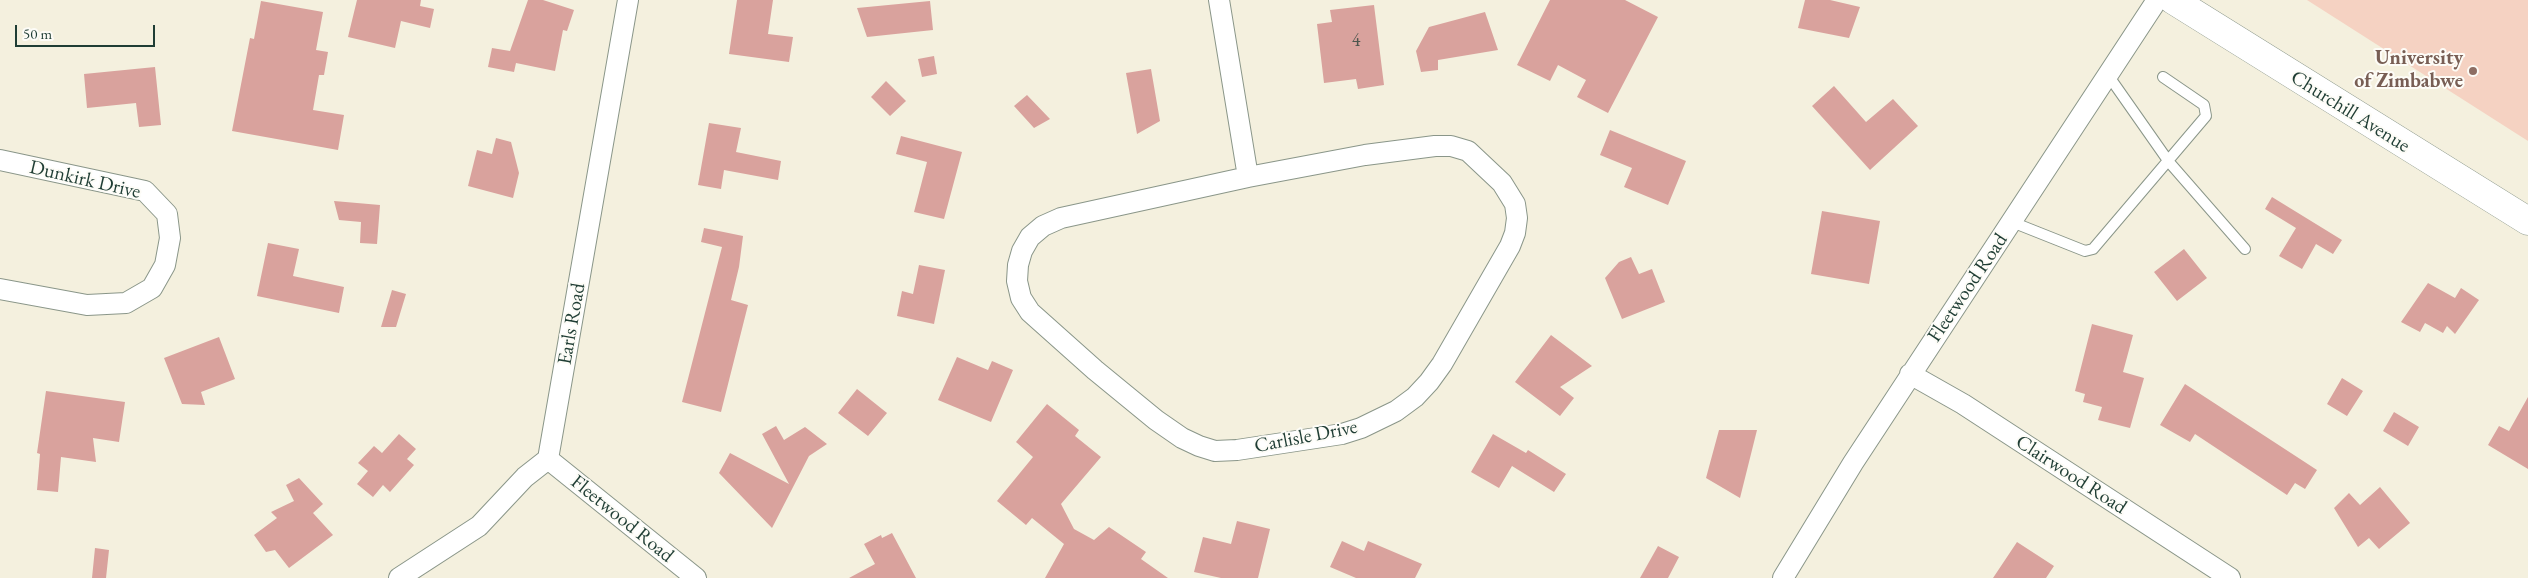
<!DOCTYPE html>
<html>
<head>
<meta charset="utf-8">
<style>
	body { margin:0 }
	#map { position:relative; width:2528px; height:578px; overflow:hidden; background:#f4f0de; font-family:"EB Garamond",serif }
	canvas { display:block }
	.scale { position:absolute; left:15px; top:25px; width:140px; height:22px; box-sizing:border-box; border:2px solid #1f3d34; border-top:0; padding-left:6px; font-size:15px; line-height:18px; white-space:nowrap; color:#1f3d34; -webkit-text-stroke:4px #fdfcf7; paint-order:stroke }
</style>
</head>
<body>
<div id="map">
<canvas width="2528" height="578"></canvas>
<div class="scale">50 m</div>
</div>
<script>
const c = document.querySelector('canvas').getContext('2d');
c.lineJoin = 'round';
function fillPath(path, color) {
  c.fillStyle = color;
  c.fill(path, 'evenodd');
}
function shape(rows) {
  const path = new Path2D();
  for (const r of rows) {
    path.moveTo(r[0], r[1]);
    for (let i = 2; i < r.length; i += 2) path.lineTo(r[i], r[i + 1]);
  }
  return path;
}
function strokePath(path, color, width, dash) {
  c.strokeStyle = color;
  c.lineWidth = width;
  c.lineCap = dash ? 'butt' : 'round';
  c.setLineDash(dash || []);
  c.stroke(path);
}
function label(font, color, halo, rows, align = 'center') {
  c.font = font + ' "EB Garamond",serif';
  c.lineWidth = 4;
  c.setLineDash([]);
  c.textBaseline = 'middle';
  c.strokeStyle = halo;
  c.fillStyle = color;
  for (const [text, x, y, turn = 0] of rows) {
    c.save();
    c.translate(x, y);
    c.rotate((+turn || 0) * Math.PI / 180);
    c.textAlign = isNaN(turn) ? turn : align;
    if (halo) c.strokeText(text, 0, 0);
    c.fillText(text, 0, 0);
    c.restore();
  }
}
fillPath(shape([
	[2307,0,2528,0,2528,141]
]), '#f5d2c2');
fillPath(shape([
	[357,0,421,0,420,6,434,9,430,28,401,21,395,48,348,37],
	[528,0,543,0,574,10,567,31,563,30,555,71,516,63,514,72,488,67,492,48,510,51],
	[737,0,773,0,768,34,793,37,789,62,729,54],
	[1550,0,1625,0,1658,17,1608,113,1577,97,1586,80,1558,65,1550,81,1517,65],
	[1805,0,1830,0,1860,7,1849,38,1798,28],
	[261,1,323,12,316,50,328,52,324,75,319,75,313,110,344,115,338,150,232,131,250,38,254,39],
	[930,1,933,30,867,37,857,8],
	[1374,5,1384,85,1358,89,1356,79,1324,83,1317,24,1332,22,1330,10],
	[1485,12,1498,50,1438,60,1438,70,1421,72,1416,51,1429,27],
	[934,56,937,74,922,77,918,59],
	[155,67,161,125,139,127,136,103,87,108,84,74],
	[1151,69,1160,121,1137,134,1126,73],
	[886,81,906,101,890,116,871,97],
	[1834,86,1866,122,1893,99,1918,126,1870,170,1812,106],
	[1027,95,1050,119,1034,128,1014,106],
	[709,123,741,128,736,152,781,161,778,180,724,170,721,189,698,185],
	[1610,130,1686,161,1668,205,1624,187,1632,168,1600,155],
	[901,136,962,152,944,219,914,212,927,162,896,154],
	[496,138,511,142,519,173,513,198,468,186,477,150,492,154],
	[2272,197,2342,240,2333,254,2316,244,2302,269,2279,256,2296,228,2265,209],
	[334,201,380,205,377,244,360,243,361,222,339,220],
	[1822,211,1880,221,1869,284,1811,274],
	[704,228,743,236,739,267,731,300,748,305,721,412,682,402,722,247,701,242],
	[268,243,299,249,293,276,344,287,339,313,257,296],
	[2184,249,2207,278,2177,301,2154,272],
	[1631,257,1639,274,1652,269,1665,302,1622,319,1605,278,1619,262],
	[919,265,945,270,934,324,897,316,902,291,913,294],
	[2428,283,2455,298,2461,288,2479,300,2455,334,2447,326,2443,333,2425,323,2420,332,2401,322],
	[392,290,406,294,396,327,381,327],
	[2092,324,2133,335,2123,372,2144,378,2130,428,2098,420,2102,407,2083,402,2085,394,2075,391],
	[1551,335,1592,366,1560,387,1574,398,1560,416,1515,382],
	[219,337,235,379,201,392,205,405,182,404,164,358],
	[957,357,988,370,992,361,1013,370,991,422,938,400],
	[2342,378,2363,391,2347,416,2327,404],
	[2185,384,2317,470,2305,489,2295,483,2287,495,2195,434,2190,442,2160,425],
	[857,389,887,413,868,436,838,413],
	[46,391,125,402,119,442,93,438,96,462,61,457,58,492,37,490,40,454,37,453],
	[2528,397,2528,469,2488,445,2499,426,2509,431],
	[1047,404,1079,430,1075,436,1101,457,1061,504,1074,529,1094,540,1109,527,1146,552,1141,559,1168,578,1045,578,1064,544,1032,518,1026,525,997,501,1033,457,1016,442],
	[2394,412,2419,427,2408,446,2383,431],
	[776,426,784,440,805,427,827,444,809,456,772,528,719,473,730,453,789,484,762,434],
	[1719,430,1757,430,1740,498,1706,478],
	[399,434,416,449,407,459,414,465,390,492,383,485,373,497,357,484,368,471,358,463,374,446,382,453],
	[1493,434,1526,453,1528,450,1566,474,1554,492,1512,466,1499,488,1471,472],
	[299,478,323,504,313,513,333,535,289,568,275,550,266,552,254,535,277,518,271,512,294,501,286,485],
	[2380,487,2410,523,2379,549,2369,538,2358,547,2334,508,2349,493,2360,505],
	[1237,521,1270,529,1258,578,1221,578,1194,572,1203,537,1231,544],
	[892,533,916,578,849,578,875,564,864,544,881,535,882,538],
	[1342,541,1364,551,1368,541,1422,564,1415,578,1356,578,1330,567],
	[2017,542,2054,566,2046,578,1993,578],
	[1658,546,1679,557,1668,578,1640,578],
	[95,548,109,550,106,578,92,578]
]), '#d9a29d');
const service = shape([
	[2108,75,2169,162,2245,249],
	[2012,222,2085,251,2093,249,2206,116,2204,105,2163,77]
]);
const minor = shape([
	[1219,0,1248,177],
	[1435,146,1451,146,1468,151,1502,183,1515,204,1517,218,1515,233,1510,246,1442,364,1429,382,1415,397,1396,411,1361,428,1342,434,1237,450,1215,451,1199,446,1182,438,1156,420,1095,370,1030,312,1021,298,1017,281,1018,265,1022,251,1030,237,1043,226,1061,218,1248,177,1365,155,1435,146],
	[0,160,145,191,167,214,170,238,165,265,152,288,126,303,87,305,0,289],
	[1910,374,1963,404,2230,578],
	[548,459,696,578],
	[399,578,479,526,525,477,548,459,628,0],
	[1783,578,1853,463,2157,0]
]);
const secondary = shape([
	[2173,0,2528,221]
]);
strokePath(service, '#8a9689', 12);
strokePath(minor, '#8a9689', 22);
strokePath(secondary, '#8a9689', 29);
strokePath(service, '#fff', 10);
strokePath(minor, '#fff', 20);
strokePath(secondary, '#fff', 28);
for (const [x, y, r, color] of [
	[2473,71,5,"#8d6e63"]
]) {
  const dot = new Path2D();
  dot.arc(x, y, r, 0, 2 * Math.PI);
  c.fillStyle = color;
  c.fill(dot);
  strokePath(dot, '#fdfcf7', 2);
}
label('18px', '#4e564e', null, [
	["4",1356,41]
]);
label('bold 20px', '#785e54', '#fdfcf7', [
	["University",2463,59],
	["of Zimbabwe",2463,82]
], 'right');
label('20px', '#1f3d34', '#fdfcf7', [
	["Churchill Avenue",2350,112,32],
	["Dunkirk Drive",85,180,13],
	["Fleetwood Road",1968,288,-56],
	["Earls Road",572,324,-80],
	["Carlisle Drive",1306,437,-11],
	["Clairwood Road",2071,475,33],
	["Fleetwood Road",622,519,39]
]);
</script>
</body>
</html>
